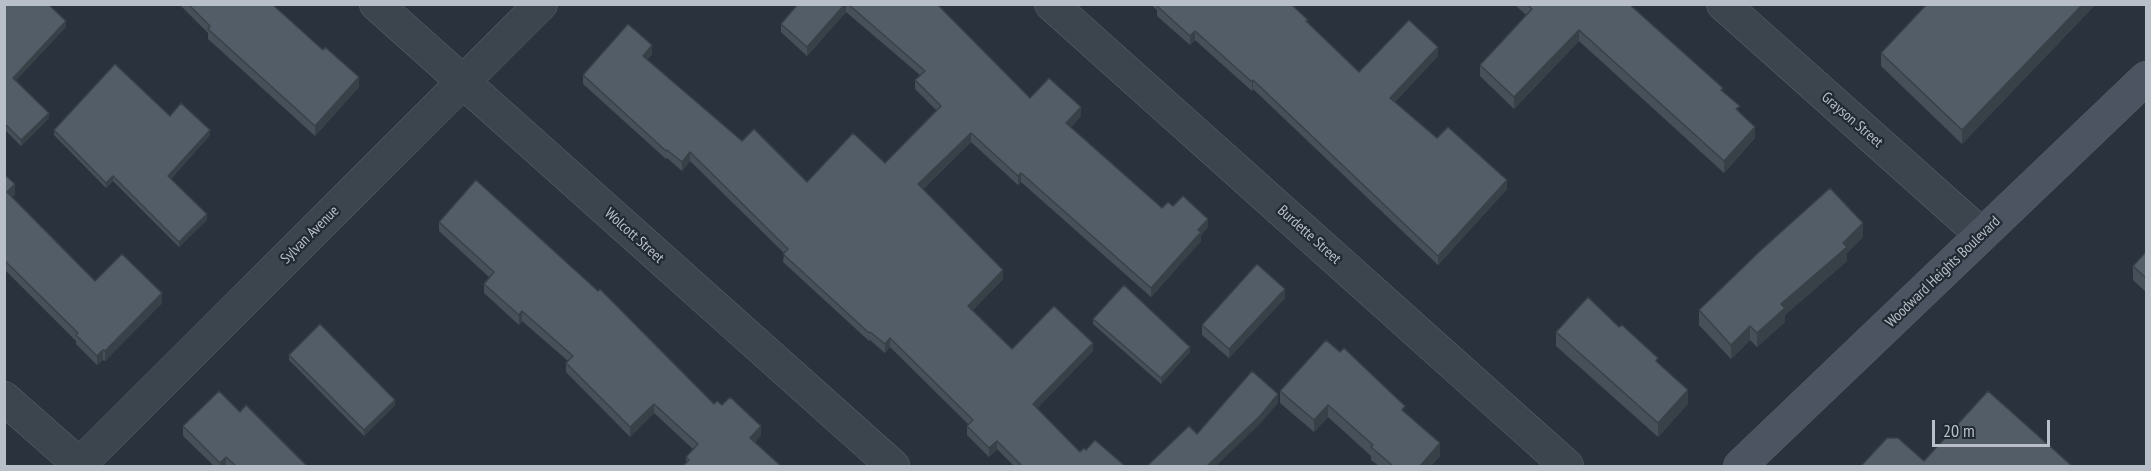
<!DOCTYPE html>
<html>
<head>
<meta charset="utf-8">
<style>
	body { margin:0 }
	#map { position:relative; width:2151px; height:471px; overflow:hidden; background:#29323d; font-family:"PT Sans Narrow",sans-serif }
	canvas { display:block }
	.frame { position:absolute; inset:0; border:6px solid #b9bfc8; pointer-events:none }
	.scale { position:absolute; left:1932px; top:420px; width:118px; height:27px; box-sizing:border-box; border:3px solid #b9bfc8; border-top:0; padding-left:8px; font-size:18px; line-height:21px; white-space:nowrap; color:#b9bfc8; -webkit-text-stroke:4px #212932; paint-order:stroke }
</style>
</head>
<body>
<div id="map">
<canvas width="2151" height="471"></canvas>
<div class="frame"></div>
<div class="scale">20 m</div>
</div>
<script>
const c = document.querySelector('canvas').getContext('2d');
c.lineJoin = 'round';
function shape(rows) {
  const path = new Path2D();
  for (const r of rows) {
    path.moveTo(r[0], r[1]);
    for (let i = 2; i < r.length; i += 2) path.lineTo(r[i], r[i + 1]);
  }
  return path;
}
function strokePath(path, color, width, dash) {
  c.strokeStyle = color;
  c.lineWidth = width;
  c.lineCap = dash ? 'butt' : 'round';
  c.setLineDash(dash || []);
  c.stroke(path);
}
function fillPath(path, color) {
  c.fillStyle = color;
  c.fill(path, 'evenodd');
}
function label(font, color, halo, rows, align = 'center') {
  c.font = font + ' "PT Sans Narrow",sans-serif';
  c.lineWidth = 4.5;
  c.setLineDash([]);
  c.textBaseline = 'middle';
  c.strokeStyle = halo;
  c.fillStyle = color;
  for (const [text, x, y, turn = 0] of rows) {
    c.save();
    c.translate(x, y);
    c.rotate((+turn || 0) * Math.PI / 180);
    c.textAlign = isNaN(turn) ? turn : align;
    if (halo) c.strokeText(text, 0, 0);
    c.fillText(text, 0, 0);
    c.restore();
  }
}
const street = shape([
	[376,4,893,466],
	[1051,4,1567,466],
	[1723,4,1982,235],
	[4,398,81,466],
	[79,465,541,4]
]);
const secondary = shape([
	[1740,466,2146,78]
]);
strokePath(street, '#5a626b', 34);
strokePath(secondary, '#5a626b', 34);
strokePath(street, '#3c444d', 33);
strokePath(secondary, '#4b5460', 33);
fillPath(shape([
	[4,4,66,27,16,80,49,118,21,146,4,129],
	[179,4,272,4,359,87,315,136,208,39,208,33],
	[798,4,937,4,1030,98,1081,116,1071,127,1162,208,1173,206,1208,227,1201,235,1201,241,1151,297,1021,182,1018,185,971,142,923,189,1003,279,972,311,1012,349,1093,351,1037,408,1080,452,1086,450,1125,466,1014,466,997,449,989,457,967,435,967,426,969,425,890,347,885,353,870,340,869,341,783,262,784,253,690,161,682,171,667,158,666,159,583,84,583,75,652,54,647,60,742,141,807,182,885,163,937,111,915,89,915,80,920,75,846,12,807,56,781,32,781,24],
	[1150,4,1291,4,1308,23,1359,72,1438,56,1395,102,1437,138,1507,189,1438,265,1253,89,1252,91,1195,40,1190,45,1157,16,1157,10],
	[1514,4,1629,4,1723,92,1740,112,1755,138,1724,173,1579,41,1514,109,1480,76,1480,65,1526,15],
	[1927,4,2096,4,1962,144,1881,66,1881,53],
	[170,116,210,135,171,179,207,220,179,247,113,181,106,188,54,135,54,130],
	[4,174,15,194,12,197,95,281,162,303,105,361,103,360,97,365,76,344,76,341,4,269],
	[439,222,714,404,761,435,755,442,686,463,686,457,693,449,654,413,630,437,566,372,566,363,568,361,522,321,519,325,484,293,484,284,490,278,439,231],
	[1863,237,1847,253,1847,261,1785,315,1785,322,1757,347,1750,340,1731,359,1699,325,1699,310],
	[2146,252,2146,292,2133,280,2133,266],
	[1285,298,1229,358,1202,335,1202,325],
	[1093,319,1190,352,1161,384,1093,324],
	[1556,332,1658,362,1688,404,1658,437,1556,346],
	[289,355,395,405,364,436,289,360],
	[1280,391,1405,412,1440,456,1431,466,1379,466,1371,460,1371,456,1328,417,1314,432,1280,403],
	[240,412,307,466,214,466,183,436,183,426]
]), '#475059');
fillPath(shape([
	[845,4,846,4,846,12,807,56,807,47],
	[2083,4,2096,4,1962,144,1962,130],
	[66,21,66,27,13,83,13,78],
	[1579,30,1579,41,1514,109,1514,97],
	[1195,31,1195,40,1190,45,1190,36],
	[652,45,652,54,643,64,643,56],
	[1438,47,1438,56,1390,107,1390,98],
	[359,77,359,87,315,136,315,126],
	[1253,80,1253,89,1252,91,1252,82],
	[1081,107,1081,116,1066,132,1066,123],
	[49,113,49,118,21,146,21,140],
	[1755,127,1755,138,1724,173,1724,161],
	[210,130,210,135,168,182,168,176],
	[971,133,971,142,918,193,918,184],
	[690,152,690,161,682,171,682,162],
	[1021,173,1021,182,1018,185,1018,176],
	[113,176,113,181,106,188,106,183],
	[1507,180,1507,189,1438,265,1438,256],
	[15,184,15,194,7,202,7,192],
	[207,214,207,220,179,247,179,242],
	[1208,219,1208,227,1201,235,1201,241,1151,297,1151,288],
	[1863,223,1863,237,1847,253,1847,261,1785,315,1785,322,1757,347,1757,333,1781,304],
	[1003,270,1003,279,968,315,968,306],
	[1285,289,1285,298,1229,358,1229,349],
	[162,293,162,303,105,361,105,351],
	[522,311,522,321,519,325,519,315],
	[1750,326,1750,340,1731,359,1731,345],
	[890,338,890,347,885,353,885,344],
	[1093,343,1093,351,1033,413,1033,404],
	[1190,347,1190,352,1161,384,1161,378],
	[103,350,103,360,97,365,97,356],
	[1688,390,1688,404,1658,437,1658,423],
	[1278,394,1278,403,1260,424,1216,466,1207,466],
	[395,400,395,405,364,436,364,430],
	[654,404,654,413,630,437,630,427],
	[1328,405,1328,417,1314,432,1314,420],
	[761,426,761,435,750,448,750,438],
	[997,441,997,449,989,457,989,448],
	[1440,443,1440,456,1431,466,1420,466],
	[226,457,226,466,220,466,220,463]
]), '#394148');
const building = shape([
	[4,4,48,4,66,21,13,78,49,113,21,140,4,123,4,4],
	[188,4,272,4,323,50,325,47,359,77,315,126,208,29,210,26,188,4],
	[798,4,845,4,807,47,781,24,798,4],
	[848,4,937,4,1030,98,1049,78,1081,107,1066,123,1162,208,1168,202,1173,206,1183,196,1208,219,1198,230,1201,232,1151,288,1021,173,1018,176,971,133,918,184,1003,270,968,306,1012,349,1054,306,1093,343,1033,404,1080,452,1084,448,1086,450,1095,440,1125,466,1022,466,997,441,989,448,967,426,973,420,890,338,885,344,870,332,869,333,783,254,788,249,690,152,682,162,667,150,666,151,583,75,628,24,652,45,643,56,742,141,754,129,807,182,853,133,885,163,941,106,915,80,925,71,848,4],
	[1158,4,1291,4,1308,20,1306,21,1359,72,1409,20,1438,47,1390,98,1437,138,1448,127,1507,180,1438,256,1253,80,1252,82,1195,31,1190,36,1157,6,1158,4],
	[1527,4,1629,4,1723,88,1721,90,1740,106,1736,109,1755,127,1724,161,1579,30,1514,97,1480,65,1532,9,1527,4],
	[1927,4,2083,4,1962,130,1881,53,1927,4],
	[115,64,170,116,181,103,210,130,168,176,207,214,179,242,113,176,106,183,54,130,115,64],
	[4,174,15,184,7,192,95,281,122,254,162,293,105,351,103,350,97,356,76,335,78,333,4,260,4,174],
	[476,180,598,291,600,289,714,404,717,401,722,405,730,397,761,426,750,438,781,466,683,466,689,460,686,457,698,444,654,404,630,427,566,363,573,356,522,311,519,315,484,284,494,272,439,222,476,180],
	[1830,188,1863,223,1843,243,1847,247,1781,304,1785,308,1757,333,1750,326,1731,345,1699,310,1760,251,1830,188],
	[2146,252,2146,278,2133,266,2146,252],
	[1257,264,1285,289,1229,349,1202,325,1257,264],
	[1124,285,1190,347,1161,378,1093,319,1124,285],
	[1588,297,1619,327,1622,325,1658,358,1656,361,1688,390,1658,423,1556,332,1588,297],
	[320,324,395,400,364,430,289,355,320,324],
	[1326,340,1340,352,1344,348,1405,406,1402,410,1440,443,1420,466,1393,466,1371,447,1373,445,1328,405,1314,420,1280,391,1326,340],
	[1252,371,1278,394,1260,416,1207,466,1147,466,1189,426,1197,434,1252,371],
	[219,391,240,412,246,405,307,466,236,466,226,457,220,463,183,426,219,391],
	[1988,391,2072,466,1861,466,1887,438,1898,438,1924,461,1988,391]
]);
fillPath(building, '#525d67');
strokePath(building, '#394148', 1.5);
label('15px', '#b9bfc8', '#212932', [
	["Grayson Street",1852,120,41],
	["Sylvan Avenue",310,235,-45],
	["Burdette Street",1309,235,42],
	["Wolcott Street",634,236,42],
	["Woodward Heights Boulevard",1943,272,-44]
]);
</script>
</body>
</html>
